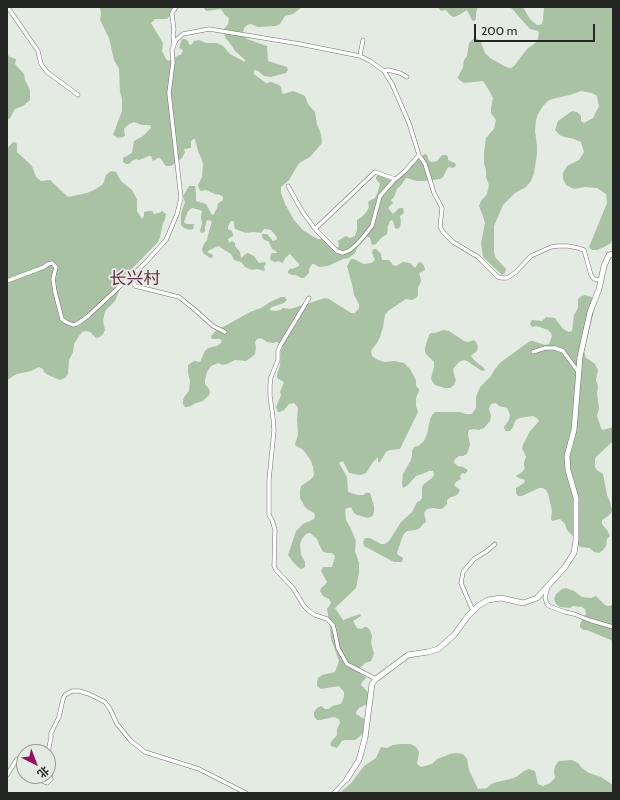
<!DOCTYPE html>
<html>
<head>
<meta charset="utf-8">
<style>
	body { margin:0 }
	#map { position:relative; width:620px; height:800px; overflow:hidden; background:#e4ebe2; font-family:Cabin,"Noto Sans SC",sans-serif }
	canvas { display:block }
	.frame { position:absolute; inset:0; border:8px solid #242623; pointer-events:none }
	.north { position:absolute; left:16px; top:744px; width:40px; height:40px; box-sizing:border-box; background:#e4ebe2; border:1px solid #979c96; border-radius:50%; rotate:138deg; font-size:11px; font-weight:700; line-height:16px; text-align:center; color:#242623 }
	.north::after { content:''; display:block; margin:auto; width:14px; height:18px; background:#981065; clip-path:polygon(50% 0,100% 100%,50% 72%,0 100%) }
	.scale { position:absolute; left:474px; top:24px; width:121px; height:18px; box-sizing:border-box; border:2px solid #242623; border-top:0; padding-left:5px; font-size:12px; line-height:14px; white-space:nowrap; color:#242623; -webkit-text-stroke:3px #e4ebe2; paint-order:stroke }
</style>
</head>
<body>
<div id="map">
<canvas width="620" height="800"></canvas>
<div class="frame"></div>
<div class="north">北</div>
<div class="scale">200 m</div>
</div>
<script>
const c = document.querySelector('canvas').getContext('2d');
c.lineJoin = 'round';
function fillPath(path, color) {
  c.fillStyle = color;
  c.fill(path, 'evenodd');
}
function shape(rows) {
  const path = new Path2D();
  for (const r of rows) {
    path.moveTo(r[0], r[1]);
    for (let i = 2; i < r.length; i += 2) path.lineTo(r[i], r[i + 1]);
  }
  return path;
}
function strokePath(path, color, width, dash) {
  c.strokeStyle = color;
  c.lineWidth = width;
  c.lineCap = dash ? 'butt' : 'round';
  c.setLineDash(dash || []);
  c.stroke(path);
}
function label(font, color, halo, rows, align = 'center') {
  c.font = font + ' Cabin,"Noto Sans SC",sans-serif';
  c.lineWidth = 4;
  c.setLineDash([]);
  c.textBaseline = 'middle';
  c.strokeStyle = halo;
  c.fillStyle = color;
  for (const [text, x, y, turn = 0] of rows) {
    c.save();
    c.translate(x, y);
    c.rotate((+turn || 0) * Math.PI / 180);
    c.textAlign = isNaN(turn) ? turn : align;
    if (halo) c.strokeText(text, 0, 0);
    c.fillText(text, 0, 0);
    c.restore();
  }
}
fillPath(shape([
	[100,7,179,7,167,19,155,19,151,23,163,43,162,51,166,59,169,61,179,55,181,55,183,50,179,48,182,39,185,39,188,41,189,44,191,45,194,41,199,40,206,43,217,43,223,46,230,54,245,62,245,60,235,51,232,46,225,37,224,33,224,29,228,24,229,19,228,17,225,15,221,9,207,11,205,10,204,7,302,7,293,14,285,16,280,24,276,26,258,27,251,24,247,25,244,28,243,33,247,39,267,46,268,61,287,67,288,70,286,73,271,77,264,76,258,71,254,70,254,74,266,83,271,82,279,85,281,87,282,93,283,94,293,91,303,95,305,96,308,104,315,112,317,124,321,134,322,143,310,157,299,163,289,180,281,187,281,193,285,204,294,220,303,230,312,236,318,239,327,239,337,248,339,246,338,241,344,237,346,236,350,238,355,236,357,230,357,220,363,216,367,211,369,207,368,203,369,201,375,198,377,194,380,184,376,179,376,177,378,175,395,182,404,175,418,159,425,154,427,155,429,161,432,162,437,161,442,155,446,155,448,157,448,160,455,163,456,166,453,168,448,167,443,177,440,179,425,181,416,181,407,178,406,178,402,184,397,189,394,197,391,200,393,203,388,208,393,214,399,208,403,208,404,213,400,216,401,222,400,227,397,229,395,228,393,221,392,220,390,221,388,226,387,234,381,238,376,244,372,245,370,238,369,237,367,237,357,248,355,253,349,258,343,259,328,266,319,267,314,264,312,264,309,269,309,273,304,278,301,278,296,275,292,275,288,273,288,271,291,268,292,269,299,266,299,264,290,254,285,258,283,263,278,261,276,262,272,261,270,259,271,254,272,253,277,253,276,251,272,249,269,242,263,239,262,236,262,234,267,234,273,241,276,240,277,239,276,236,271,230,266,229,264,229,261,233,254,232,246,233,235,229,234,226,234,222,233,221,231,221,228,226,228,229,232,231,233,234,233,236,228,239,229,243,232,241,235,243,235,246,240,252,241,258,247,253,248,253,254,256,259,263,265,262,266,264,264,266,265,270,264,271,257,269,252,270,245,267,241,262,234,260,231,254,218,246,208,251,207,252,213,255,212,258,210,258,203,253,202,249,204,244,207,240,208,235,212,221,207,220,205,227,205,231,203,233,202,233,200,231,202,223,201,217,202,211,200,210,192,208,188,211,184,222,186,224,194,224,193,229,190,230,184,228,181,225,181,213,185,202,183,196,189,186,195,186,196,193,196,201,206,204,212,215,214,214,217,208,218,203,222,201,223,199,223,197,220,195,215,194,206,190,201,191,199,189,198,185,202,177,203,164,202,160,198,151,195,139,194,139,191,141,191,148,184,149,185,152,182,158,171,166,166,166,160,158,158,158,153,161,151,156,149,156,139,160,136,159,132,161,129,164,126,164,123,162,123,158,132,153,134,141,143,136,150,129,151,126,149,125,142,125,134,122,129,124,124,129,125,136,123,137,118,138,113,135,122,111,122,99,120,92,119,69,114,60,109,38,100,20,101,14],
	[438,7,478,7,476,13,476,19,474,21,472,20,467,10,459,15,454,17,451,16,446,10,441,11],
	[510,7,523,7,530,19,537,25,539,25,542,24,543,20,544,7,613,7,613,238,611,243,604,247,597,250,592,250,589,247,607,203,606,194,597,188,585,187,574,189,566,185,563,179,563,173,567,166,579,160,584,152,581,142,574,139,561,136,555,130,558,121,572,111,577,112,581,116,581,121,584,123,593,118,599,106,597,96,592,93,581,91,570,95,552,99,548,101,543,106,538,114,536,120,535,131,537,146,537,154,534,173,531,181,526,187,515,193,503,205,494,226,494,251,495,257,506,269,505,273,502,275,483,257,481,243,485,223,483,216,479,206,481,201,487,194,489,185,486,177,486,170,484,163,484,153,486,138,494,129,495,124,496,120,491,113,491,108,493,98,490,92,483,81,464,83,458,79,458,77,463,67,464,60,467,56,469,43,473,39,475,38,480,40,485,53,490,58,506,67,511,68,514,66,527,49,534,44,537,41,539,33,538,31,530,29,520,18,514,11],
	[7,54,10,57,16,59,15,64,24,74,25,80,30,90,30,100,23,106,15,109,10,118,7,120],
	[15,142,17,144,17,152,32,166,36,177,41,181,50,180,68,197,87,193,94,190,102,185,104,182,105,178,106,175,111,171,116,172,121,181,132,190,137,199,137,211,142,219,144,216,144,212,148,211,152,211,154,214,159,213,162,211,166,214,165,219,163,223,160,237,158,242,125,276,115,301,105,311,103,321,105,330,103,334,100,337,96,338,90,332,86,331,82,332,79,336,74,344,73,352,69,360,68,374,65,378,60,380,48,375,44,372,43,369,39,367,31,371,17,374,13,376,9,379,7,380,7,149,12,143],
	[373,249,376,249,381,254,382,260,389,260,393,265,396,266,403,262,410,263,415,268,419,262,422,263,424,266,425,270,419,273,421,280,420,284,418,287,418,295,416,298,412,300,406,299,388,311,385,315,383,327,380,337,377,343,371,351,372,356,378,360,385,362,394,361,404,363,410,369,416,380,416,386,419,389,419,391,416,398,416,406,418,412,400,449,390,450,386,452,380,462,378,462,378,457,373,462,366,473,360,475,349,473,343,461,339,463,347,477,348,492,358,495,363,495,366,493,370,493,374,506,374,511,373,516,368,518,357,515,354,513,351,507,345,509,346,520,350,527,356,541,355,551,359,563,359,573,356,588,335,608,343,620,360,614,361,616,353,621,357,628,361,629,365,627,367,627,370,630,372,636,371,643,374,654,371,661,365,663,360,668,358,672,366,677,366,678,362,682,361,685,368,692,367,704,359,708,356,712,356,714,364,719,363,733,358,738,355,740,345,740,342,741,337,748,331,746,330,744,331,742,337,735,337,729,340,723,339,719,334,717,320,720,317,720,314,716,314,712,317,708,321,706,325,709,329,709,332,706,341,704,344,697,344,692,339,686,321,689,317,686,317,683,318,678,322,675,335,672,339,661,331,639,330,626,327,609,331,603,329,599,323,596,320,591,321,588,326,584,327,582,321,571,323,567,332,567,335,556,332,553,327,553,323,552,320,546,317,539,310,533,308,533,305,535,302,539,300,544,301,555,305,562,305,567,301,569,298,567,293,562,288,555,296,531,303,524,314,519,315,516,314,513,307,509,305,507,300,498,300,490,301,486,310,480,313,477,314,474,313,467,311,461,304,451,302,449,296,446,295,444,298,435,297,419,298,408,295,404,293,403,289,404,284,410,280,412,278,412,276,407,281,395,280,392,284,382,277,378,277,375,280,365,281,351,283,346,277,342,273,343,267,342,261,338,257,339,255,342,256,347,255,354,253,356,246,361,235,360,227,364,223,365,218,363,211,366,207,372,205,380,205,384,209,389,210,392,209,395,203,401,196,403,191,406,187,407,185,407,183,404,183,400,184,397,189,391,190,381,188,373,188,365,194,361,200,362,205,351,208,348,217,346,221,343,222,341,220,339,212,339,211,336,217,329,225,326,250,312,261,308,270,302,281,297,285,297,287,300,284,303,272,307,269,310,276,311,280,310,283,308,290,309,325,298,329,299,351,313,355,313,359,308,359,304,354,295,352,284,347,266,351,259,354,259,364,264,371,263,375,260,372,253],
	[585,295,592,297,595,307,584,351,586,358,588,359,595,364,598,370,596,380,598,386,597,394,599,408,597,416,601,428,603,430,613,427,613,441,596,457,595,460,595,467,597,470,603,474,607,495,610,502,612,510,611,513,608,516,602,520,602,524,607,530,610,536,607,539,606,546,603,550,599,553,594,552,590,548,580,547,572,535,567,530,565,524,560,519,552,521,551,519,552,511,548,494,546,490,543,488,539,488,522,496,518,496,516,493,516,488,524,483,525,480,519,478,516,476,522,472,525,468,524,465,524,462,526,457,524,452,522,449,523,445,530,431,539,421,537,418,533,416,519,418,515,421,513,427,510,431,505,431,504,427,509,420,510,415,507,408,499,406,496,403,491,404,489,408,491,416,490,421,484,428,479,430,474,429,469,430,468,434,470,445,467,454,463,456,459,456,455,459,454,463,458,466,463,467,468,470,465,474,462,473,460,476,461,479,456,482,454,485,460,490,458,494,455,496,451,497,447,500,447,504,442,509,438,509,434,508,427,509,424,513,426,521,425,523,423,524,420,528,416,530,407,531,403,535,397,553,398,555,403,558,402,562,394,562,364,546,363,542,365,538,370,538,381,544,385,544,389,541,401,522,412,512,417,502,420,501,422,498,422,487,424,484,432,478,434,475,433,471,429,471,425,473,416,476,408,485,403,488,402,484,403,474,411,460,412,455,412,451,414,447,418,446,424,441,427,434,430,419,432,415,435,412,460,412,466,414,472,414,476,408,476,397,480,387,491,376,495,369,501,362,530,341,533,341,545,345,549,344,552,336,551,333,548,330,540,327,536,326,532,327,530,324,532,320,542,321,546,317,555,318,563,329,569,332,572,331,574,315,578,308,578,299,582,296],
	[443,330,449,331,464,341,468,342,474,340,476,342,478,347,477,351,473,354,471,356,475,361,484,368,485,370,482,371,467,361,464,360,459,362,453,369,455,378,456,380,454,385,450,388,445,388,435,385,432,381,431,378,434,367,434,362,426,354,425,351,425,348,429,335,431,333,435,333],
	[566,588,574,591,582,597,591,598,596,596,605,605,608,606,613,605,613,641,587,630,583,630,580,627,580,624,586,613,585,609,582,607,573,606,570,608,560,607,556,604,554,599,556,594,562,589],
	[400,744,411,744,416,747,419,752,417,764,421,767,432,764,437,759,450,754,456,753,463,754,467,759,469,770,478,789,487,788,491,784,497,782,510,779,516,777,524,771,529,769,535,771,538,784,543,786,550,783,555,778,554,771,555,766,559,761,572,760,578,763,582,768,589,773,601,777,613,785,613,793,340,793,352,782,364,766,376,758,381,747,387,748,393,745]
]), '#a9c2a3');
const street = shape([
	[7,7,9,9,38,51,41,64,47,72,78,95],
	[174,44,173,35,174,30,172,15,172,13,176,7],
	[360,56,361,50,363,40],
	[384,71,388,70,400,73,407,77],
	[288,186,302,211,315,229,337,251,343,253,350,250,359,242,372,226,380,196,395,179,397,178,405,171,419,155],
	[315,229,375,172,395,179],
	[131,276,135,286,179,297,194,309,213,326,225,332],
	[7,281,44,267,48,264,52,263,56,267,53,279,55,292,62,319,66,322,73,325,77,324,88,316,144,264,166,240,177,214,181,198,169,93,173,62,172,50,176,40,183,34,209,29,300,44,360,56,370,61,384,71,392,84,409,123,419,155,425,164,434,193,442,208,440,227,443,232,453,242,478,257,498,277,502,278,507,278,516,272,531,256,551,247,558,246,568,246,578,248,584,250,591,275,594,279,601,280],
	[309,298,280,346,278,351,278,360,271,377,270,385,270,396,273,418,274,430,269,480,269,515,272,520,275,530,274,566,276,570,293,588,304,606,309,611,315,615,327,619,333,625,335,633,338,648,347,664,376,679],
	[533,352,545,348,555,348,563,351,579,373],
	[548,586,545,598,547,604,549,606,565,612,574,614,589,620,613,627],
	[473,611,461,583,463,572,474,559,487,551,495,544],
	[7,775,17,759,22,757,24,758],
	[37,776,42,781,47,783,51,779,48,767,49,747,51,738,51,733,59,717,63,699,65,695,72,691,79,691,89,694,105,702,110,709,117,724,131,741,145,752,199,769,246,793],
	[334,793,347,779]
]);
const secondary = shape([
	[347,779,359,760,365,738,372,684,376,679,408,655,428,652,438,649,454,635,468,616,478,606,488,600,501,598,523,603,537,598,565,567,574,553,576,540,576,498,568,470,567,456,574,430,580,357,590,312,599,289,604,266,609,255,613,254]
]);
strokePath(street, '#6d736c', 4.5);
strokePath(secondary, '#6d736c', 6);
strokePath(street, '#fff', 3.5);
strokePath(secondary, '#fff', 5);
label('17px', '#68284a', '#e4ebe2', [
	["长兴村",135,279]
]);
</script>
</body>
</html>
